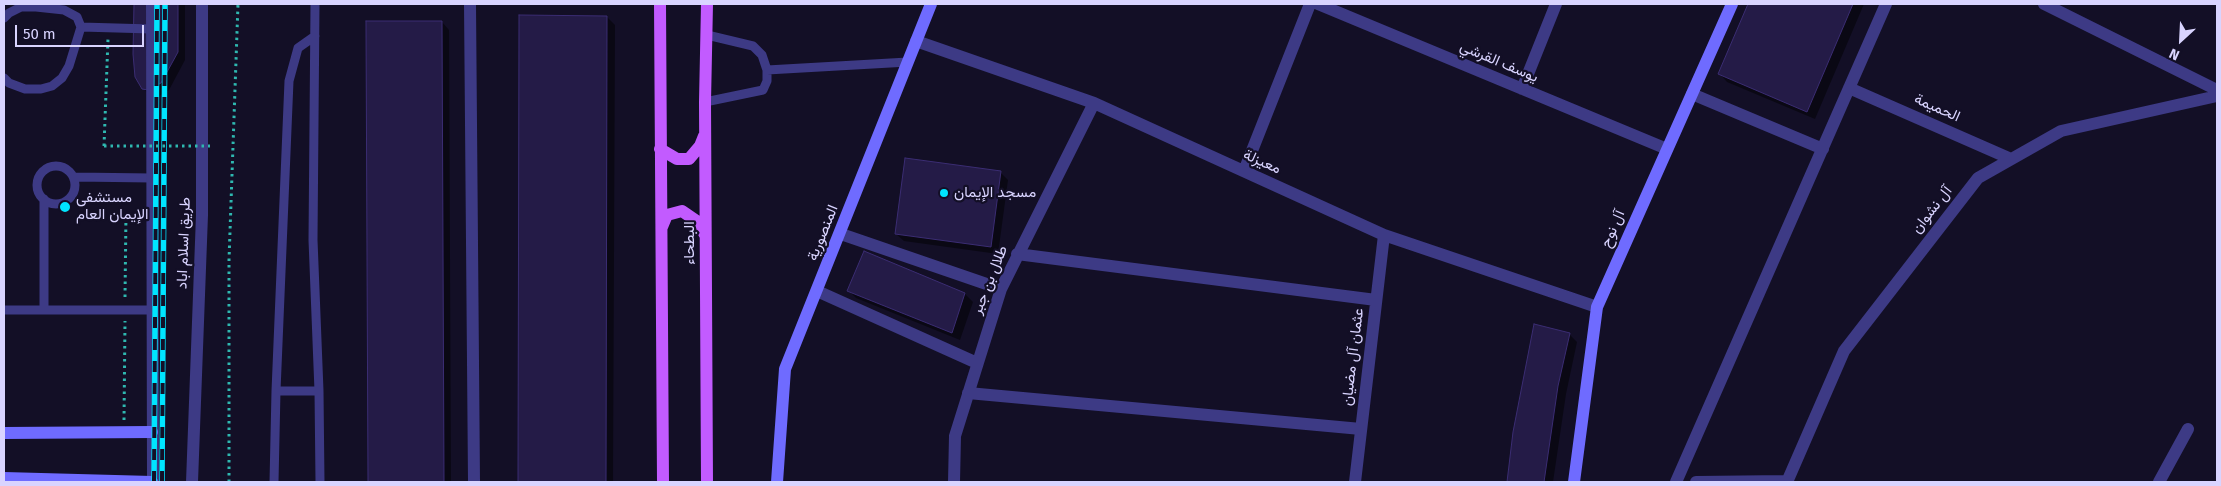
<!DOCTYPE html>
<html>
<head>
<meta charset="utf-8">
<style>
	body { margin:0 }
	#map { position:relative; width:2221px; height:486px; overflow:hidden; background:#130f26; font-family:"Fira Sans",sans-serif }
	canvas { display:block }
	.frame { position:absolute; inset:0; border:5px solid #d9d4ff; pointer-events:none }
	.north { position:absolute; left:2156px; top:15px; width:50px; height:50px; -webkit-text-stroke:4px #130f26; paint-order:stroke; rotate:205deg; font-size:14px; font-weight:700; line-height:20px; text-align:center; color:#d9d4ff }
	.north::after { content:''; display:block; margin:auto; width:18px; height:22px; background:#d9d4ff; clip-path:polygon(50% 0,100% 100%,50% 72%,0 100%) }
	.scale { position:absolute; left:15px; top:25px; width:129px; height:22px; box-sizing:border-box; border:2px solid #d9d4ff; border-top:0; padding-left:6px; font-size:15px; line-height:18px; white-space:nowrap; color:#d9d4ff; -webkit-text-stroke:4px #130f26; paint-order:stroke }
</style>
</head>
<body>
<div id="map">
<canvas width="2221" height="486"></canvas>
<div class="frame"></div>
<div class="north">N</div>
<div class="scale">50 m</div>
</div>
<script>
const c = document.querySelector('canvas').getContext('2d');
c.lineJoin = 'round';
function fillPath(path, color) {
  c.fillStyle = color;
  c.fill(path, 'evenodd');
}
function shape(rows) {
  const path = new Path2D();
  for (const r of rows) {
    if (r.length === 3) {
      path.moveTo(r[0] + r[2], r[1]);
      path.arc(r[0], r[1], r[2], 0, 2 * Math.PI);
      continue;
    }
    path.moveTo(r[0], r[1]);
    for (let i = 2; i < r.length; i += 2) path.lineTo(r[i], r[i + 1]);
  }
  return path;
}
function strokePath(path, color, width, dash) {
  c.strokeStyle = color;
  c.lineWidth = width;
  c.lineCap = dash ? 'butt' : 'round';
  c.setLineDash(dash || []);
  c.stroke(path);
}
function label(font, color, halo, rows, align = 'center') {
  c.font = font + ' "Fira Sans",Vazirmatn,sans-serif';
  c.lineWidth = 4.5;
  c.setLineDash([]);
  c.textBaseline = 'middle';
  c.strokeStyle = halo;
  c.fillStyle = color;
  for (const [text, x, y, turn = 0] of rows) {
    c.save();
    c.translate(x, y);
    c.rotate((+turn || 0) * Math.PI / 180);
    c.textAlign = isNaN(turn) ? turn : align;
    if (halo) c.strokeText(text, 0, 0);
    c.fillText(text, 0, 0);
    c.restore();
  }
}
fillPath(shape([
	[135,4,185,4,185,60,169,90,156,98,151,97,143,88,134,54],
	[1749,4,1864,4,1815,119,1727,82,1720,74],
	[521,17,607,17,615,25,613,482,519,482],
	[368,22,442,22,449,30,451,482,369,482],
	[1000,172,1008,180,998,254,904,241,896,234],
	[865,253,965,294,973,302,960,340,856,298,848,290],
	[1569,334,1577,342,1566,394,1553,482,1509,482,1515,432]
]), '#0007');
const building = shape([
	[134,4,178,4,178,52,161,83,148,90,142,89,135,77,133,54,134,4],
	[1748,4,1853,4,1807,112,1718,74,1748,4],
	[519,15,607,16,606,482,518,482,519,15],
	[366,21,442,21,444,482,368,482,366,21],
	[905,158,1001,171,991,247,895,234,905,158],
	[864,251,965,293,952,333,847,291,864,251],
	[1534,324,1570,333,1558,386,1544,482,1507,482,1513,432,1534,324]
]);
fillPath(building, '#241b47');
strokePath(building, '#3b2d73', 1);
strokePath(shape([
	[104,146,108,39],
	[125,297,126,213],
	[124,420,125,321],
	[229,482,229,260,238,4]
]), '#2fb8b0', 3, [2.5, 4]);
strokePath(shape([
	[315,4,313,240,319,391,320,482],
	[4,18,9,13,21,7,36,7,64,10,77,17,81,27,69,66,62,78,52,86,41,89,25,89,9,83,4,78],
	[81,27,152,29],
	[767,70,908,62],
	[705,102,763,90,767,81,767,70,762,55,753,46,707,35],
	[56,185,19],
	[75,177,152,178],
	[44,199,44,310],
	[4,310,152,310],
	[276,391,319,391],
	[274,482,276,391,289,81,298,48,315,36]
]), '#3d3a85', 9);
strokePath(shape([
	[152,4,153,482],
	[470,4,474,482],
	[1318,4,1667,149],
	[2044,4,2217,90],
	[916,41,1094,103,1384,235,1597,307],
	[1849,88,2011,159],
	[1522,89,1556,4],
	[1692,94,1823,149],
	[1244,171,1310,4],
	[841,234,1001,289],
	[1017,254,1376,300],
	[817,291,977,363],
	[968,393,1361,429],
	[192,482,202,215,202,4],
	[954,482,955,436,1001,289,1094,103],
	[1355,482,1384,235],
	[1676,482,1886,4],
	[1696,482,1787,481],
	[1787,482,1844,351,1978,178,2061,131,2217,96],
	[2159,482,2188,429]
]), '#3d3a85', 12);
strokePath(shape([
	[4,433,152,432],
	[4,478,152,482],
	[777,482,785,369,931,4],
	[1574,482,1597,307,1732,4]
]), '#6f6bff', 12);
strokePath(shape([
	[660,4,663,482],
	[660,149,677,159,689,159,700,146,704,136],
	[662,227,667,215,682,211,698,222,705,235],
	[707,482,705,102,707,4]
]), '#c25bff', 12);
const rail = shape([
	[154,482,157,4],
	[162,482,165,4]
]);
strokePath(rail, '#00e5ff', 5.5);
strokePath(rail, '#130f26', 4, [11]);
strokePath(shape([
	[104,146,210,146]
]), '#2fb8b0', 3, [2.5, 4]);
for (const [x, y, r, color] of [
	[944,193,5,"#00e5ff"],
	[65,207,6,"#00e5ff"]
]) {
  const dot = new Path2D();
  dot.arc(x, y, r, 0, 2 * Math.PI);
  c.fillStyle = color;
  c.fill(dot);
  strokePath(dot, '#130f26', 2);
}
label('15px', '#d9d4ff', '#130f26', [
	["يوسف القرشي",1499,62,23],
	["الحميمة",1937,108,24],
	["معيزلة",1262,162,24],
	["آل نشوان",1932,210,-52],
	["آل نوح",1613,229,-66],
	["المنصورية",823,233,-68],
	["طريق اسلام اباد",184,243,-88],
	["البطحاء",690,243,-90],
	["طلال بن جبر",990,280,-68],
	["عثمان آل مضيان",1353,357,-83]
]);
label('15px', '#d9d4ff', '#130f26', [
	["مسجد الإيمان",954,193],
	["مستشفى",76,198],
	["الإيمان العام",76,215]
], 'left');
</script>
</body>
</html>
